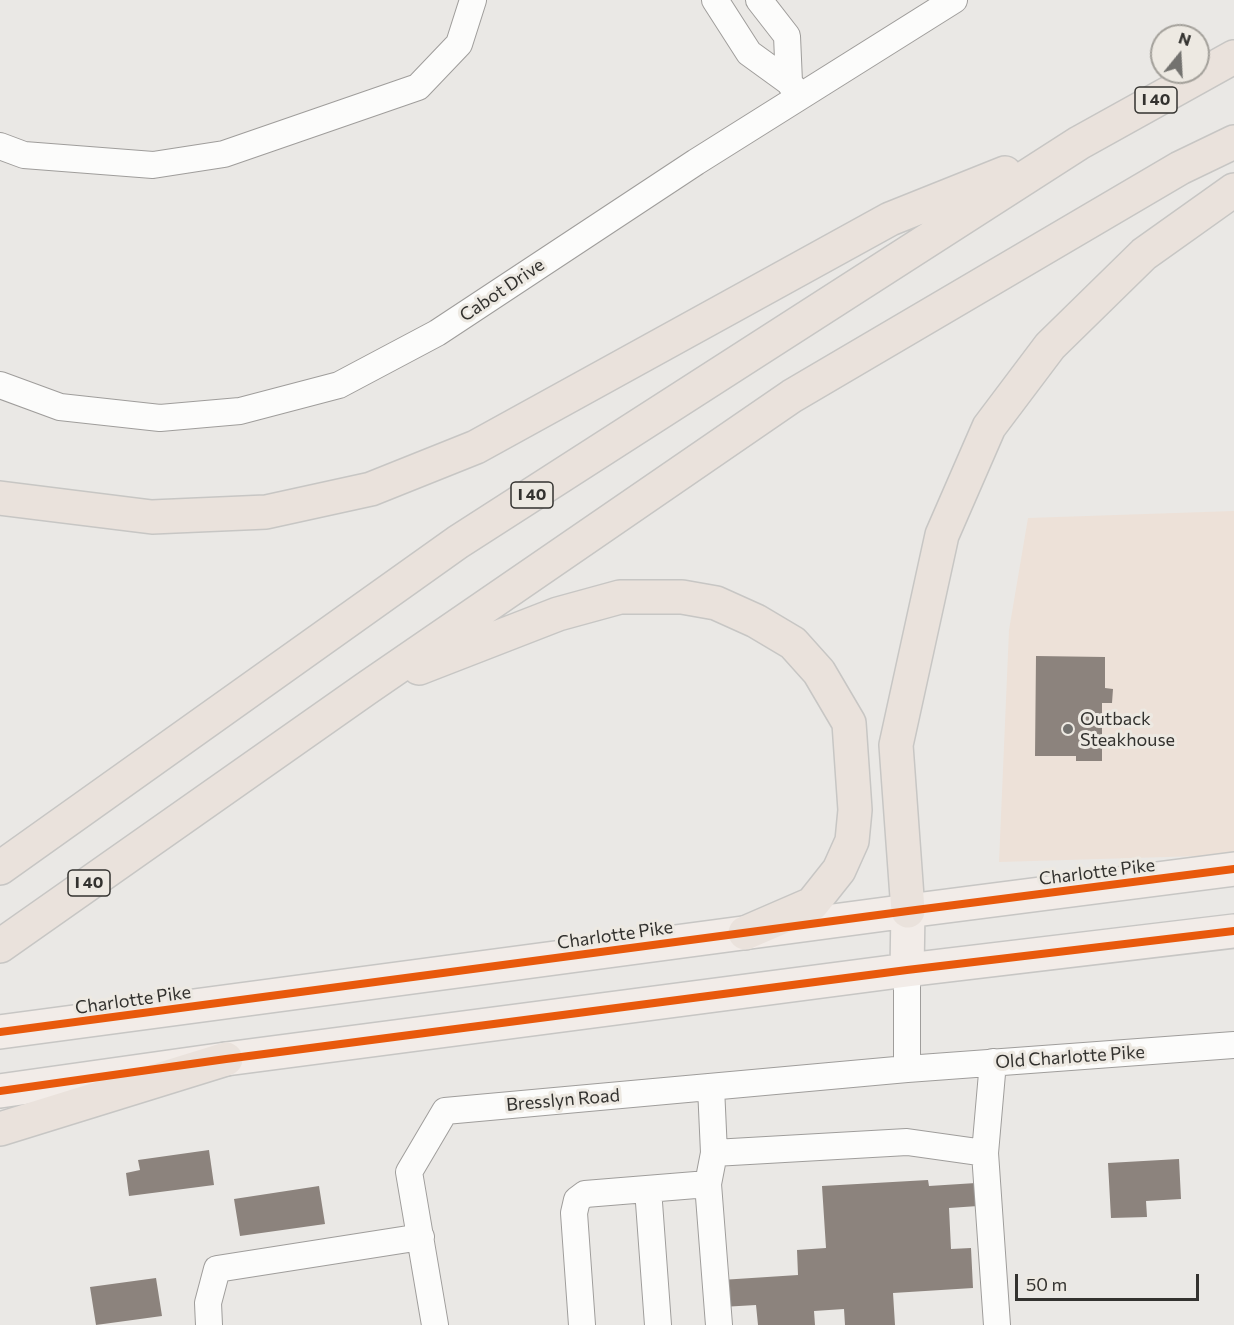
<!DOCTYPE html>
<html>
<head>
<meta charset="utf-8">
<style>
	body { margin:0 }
	#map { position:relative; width:1234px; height:1325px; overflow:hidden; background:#eae8e5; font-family:Commissioner,sans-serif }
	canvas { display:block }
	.north { position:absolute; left:1150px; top:24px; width:60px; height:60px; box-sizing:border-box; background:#ede9e2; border:2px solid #a3a09a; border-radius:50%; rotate:18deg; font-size:16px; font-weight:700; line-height:24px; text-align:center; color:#33322f }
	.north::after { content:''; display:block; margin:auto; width:21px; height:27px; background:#73726f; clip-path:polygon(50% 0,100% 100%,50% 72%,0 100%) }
	.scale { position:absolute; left:1015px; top:1274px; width:184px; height:27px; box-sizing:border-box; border:3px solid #33322f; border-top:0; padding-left:8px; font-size:18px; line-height:21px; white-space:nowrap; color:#33322f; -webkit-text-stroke:4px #ede9e2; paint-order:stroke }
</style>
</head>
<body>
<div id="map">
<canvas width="1234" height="1325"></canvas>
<div class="north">N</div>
<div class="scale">50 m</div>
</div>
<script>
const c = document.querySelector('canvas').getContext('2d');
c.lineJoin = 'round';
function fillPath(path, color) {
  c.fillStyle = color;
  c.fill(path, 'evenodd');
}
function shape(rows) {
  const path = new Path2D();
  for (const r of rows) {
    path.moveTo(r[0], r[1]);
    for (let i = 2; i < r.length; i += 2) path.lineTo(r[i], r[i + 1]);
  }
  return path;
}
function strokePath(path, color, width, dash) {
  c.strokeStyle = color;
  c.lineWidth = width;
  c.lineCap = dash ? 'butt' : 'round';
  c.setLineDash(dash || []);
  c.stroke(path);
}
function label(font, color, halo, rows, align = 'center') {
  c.font = font + ' Commissioner,sans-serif';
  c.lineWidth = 6;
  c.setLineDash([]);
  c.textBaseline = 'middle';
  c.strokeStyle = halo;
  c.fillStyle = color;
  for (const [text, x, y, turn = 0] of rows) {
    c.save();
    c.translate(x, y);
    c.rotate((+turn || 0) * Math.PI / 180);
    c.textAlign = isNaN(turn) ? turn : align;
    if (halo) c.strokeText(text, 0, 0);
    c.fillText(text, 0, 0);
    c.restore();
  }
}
fillPath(shape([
	[1234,511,1234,855,999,862,1009,630,1028,518]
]), '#ede1d8');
fillPath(shape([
	[1036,656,1105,657,1105,688,1113,689,1112,703,1102,703,1102,761,1076,761,1076,756,1035,756],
	[209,1150,214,1185,129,1196,126,1173,140,1170,138,1160],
	[1179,1159,1181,1199,1146,1201,1147,1217,1111,1218,1108,1163],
	[928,1180,929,1186,976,1183,978,1206,949,1208,951,1249,971,1248,973,1288,893,1293,895,1325,845,1325,844,1309,814,1311,815,1325,758,1325,756,1305,722,1307,721,1280,798,1275,797,1250,826,1248,822,1186],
	[319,1186,325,1224,240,1236,234,1199],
	[156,1278,162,1316,96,1325,90,1287]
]), '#8c837d');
const minor = shape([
	[715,0,749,53,789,82,799,96],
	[759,0,787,36,789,82],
	[0,146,24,155,153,165,224,154,418,87,459,44,473,0],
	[0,385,60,407,160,418,240,411,339,385,437,333,696,162,954,0],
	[993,1062,985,1153,997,1325],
	[907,1069,907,970],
	[714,1153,907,1142,985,1153],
	[708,1184,719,1325],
	[648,1189,658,1325],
	[209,1325,208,1303,217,1269,421,1237],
	[435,1325,409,1172,445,1111,907,1069,1234,1045],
	[582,1325,574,1213,577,1200,585,1194,708,1184,714,1153,711,1087]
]);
const major = shape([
	[907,970,908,911],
	[0,1032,908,911,1234,869],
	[0,1091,226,1059,907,970,1234,931]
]);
const highway = shape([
	[0,498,152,517,266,512,371,489,476,447,890,219,1005,173],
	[419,668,558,614,620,597,682,597,716,603,756,621,793,643,819,672,849,723,855,810,852,841,839,870,812,904,745,933],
	[0,868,458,542,1079,143,1234,57],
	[908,911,896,745,942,535,989,427,1050,346,1144,254,1234,190],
	[0,946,367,688,792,396,1180,168,1234,142],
	[0,1129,226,1059]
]);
strokePath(minor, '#9f9d9b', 28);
strokePath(major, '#c7c6c4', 36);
strokePath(highway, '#c7c6c4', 36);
strokePath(minor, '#fcfcfb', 26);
strokePath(major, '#f2ece8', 33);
strokePath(highway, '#eae2dc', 33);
strokePath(shape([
	[0,1032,908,911,1234,869],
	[0,1091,226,1059,907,970,1234,931]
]), '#e8590c', 8);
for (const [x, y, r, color] of [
	[1068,729,6,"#73726f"]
]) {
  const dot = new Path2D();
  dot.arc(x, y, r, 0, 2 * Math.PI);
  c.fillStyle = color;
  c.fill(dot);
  strokePath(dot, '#ede9e2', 2);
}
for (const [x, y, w] of [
	[1156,100,42],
	[532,495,42],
	[89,883,42]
]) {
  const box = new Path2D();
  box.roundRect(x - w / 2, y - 13, w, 26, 4.5);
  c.fillStyle = '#ede9e2';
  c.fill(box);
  strokePath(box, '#33322f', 1.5);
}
label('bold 16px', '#33322f', null, [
	["I 40",1156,100],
	["I 40",532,495],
	["I 40",89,883]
]);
label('18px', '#33322f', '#ede9e2', [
	["Cabot Drive",502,290,-34],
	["Charlotte Pike",1097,872,-7],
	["Charlotte Pike",615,935,-8],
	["Charlotte Pike",133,1000,-8],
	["Old Charlotte Pike",1070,1057,-4],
	["Bresslyn Road",563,1100,-5]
]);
label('18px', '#33322f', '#ede9e2', [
	["Outback",1080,719],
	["Steakhouse",1080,740]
], 'left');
</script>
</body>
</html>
